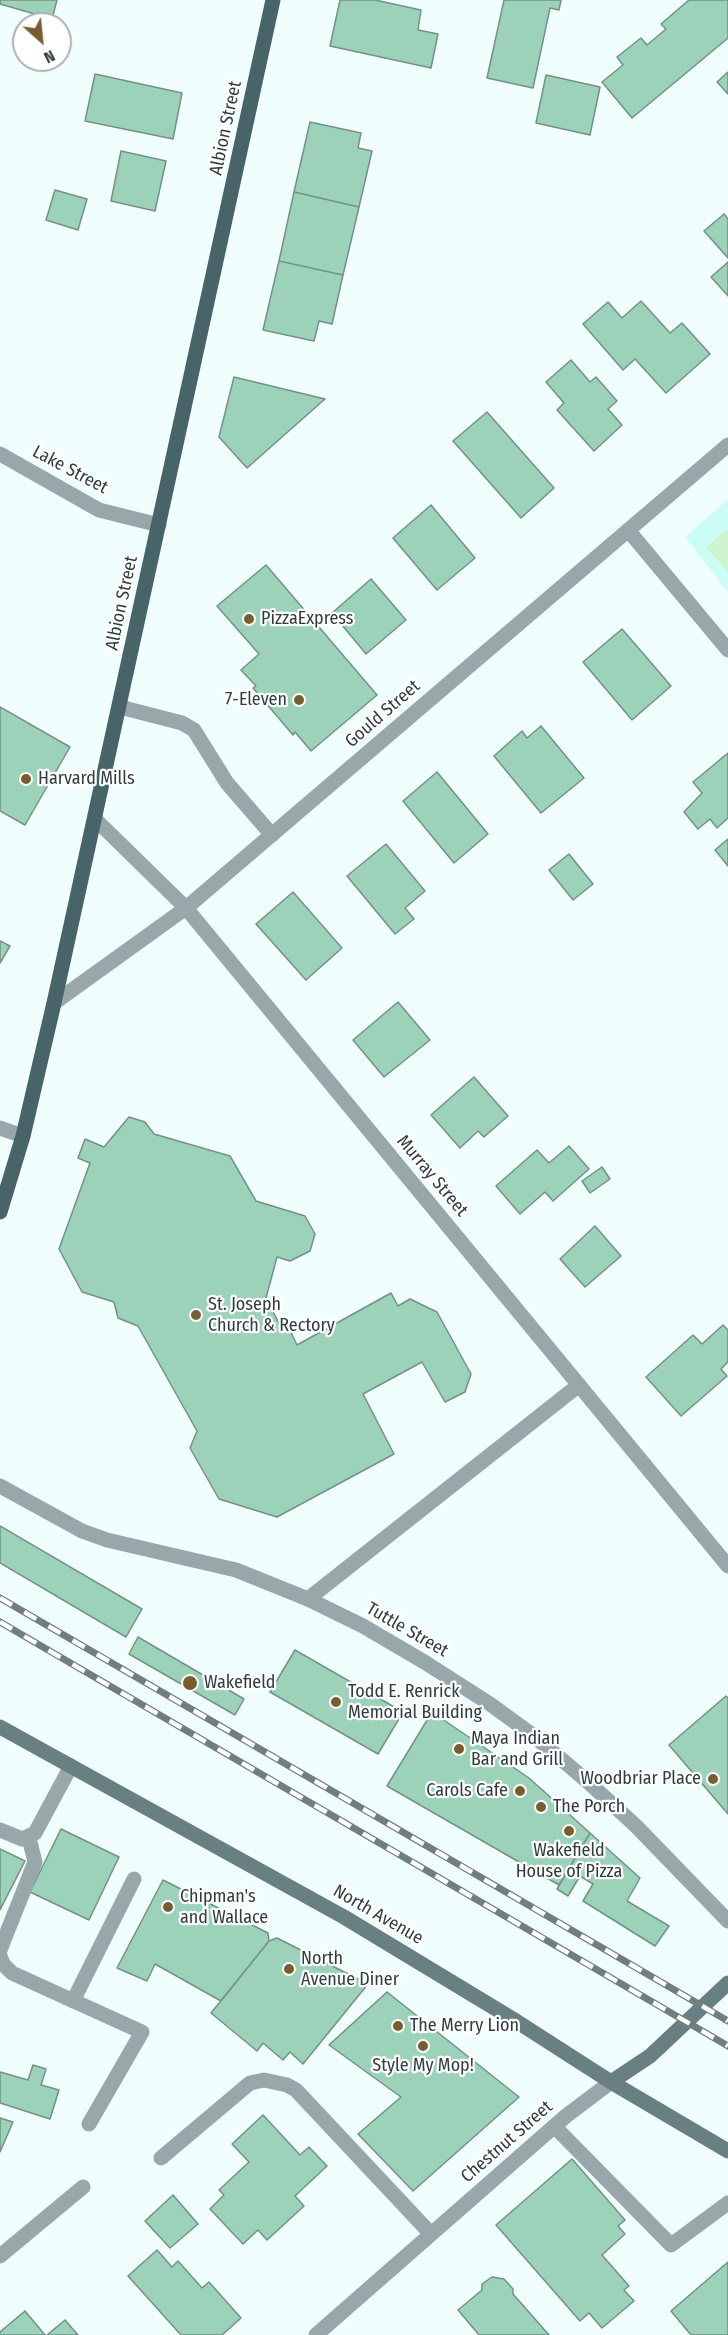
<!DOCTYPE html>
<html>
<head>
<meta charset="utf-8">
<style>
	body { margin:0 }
	#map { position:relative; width:728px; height:2335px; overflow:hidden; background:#f0fffd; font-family:"Fira Sans Condensed",sans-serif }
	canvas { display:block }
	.north { position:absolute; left:12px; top:12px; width:60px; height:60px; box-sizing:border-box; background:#fff; border:2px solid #acb2b1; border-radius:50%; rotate:153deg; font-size:16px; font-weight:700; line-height:24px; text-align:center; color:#2f3e3c }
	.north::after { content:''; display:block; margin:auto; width:21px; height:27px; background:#775e2f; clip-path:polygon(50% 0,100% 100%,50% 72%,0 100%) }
</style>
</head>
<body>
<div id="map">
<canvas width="728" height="2335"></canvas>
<div class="north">N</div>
</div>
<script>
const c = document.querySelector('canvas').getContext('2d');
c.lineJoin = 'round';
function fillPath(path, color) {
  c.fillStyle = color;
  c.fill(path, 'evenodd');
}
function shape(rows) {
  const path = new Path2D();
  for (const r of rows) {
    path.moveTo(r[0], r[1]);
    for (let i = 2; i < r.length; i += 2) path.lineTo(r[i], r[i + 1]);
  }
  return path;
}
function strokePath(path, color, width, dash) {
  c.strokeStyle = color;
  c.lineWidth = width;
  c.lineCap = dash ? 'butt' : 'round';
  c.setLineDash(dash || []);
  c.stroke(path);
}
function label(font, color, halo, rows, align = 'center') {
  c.font = font + ' "Fira Sans Condensed",sans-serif';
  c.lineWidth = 4.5;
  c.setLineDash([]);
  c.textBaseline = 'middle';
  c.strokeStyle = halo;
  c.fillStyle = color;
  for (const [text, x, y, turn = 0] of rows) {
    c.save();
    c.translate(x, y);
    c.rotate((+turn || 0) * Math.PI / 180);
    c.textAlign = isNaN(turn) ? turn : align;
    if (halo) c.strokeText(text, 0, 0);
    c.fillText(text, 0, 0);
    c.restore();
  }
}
fillPath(shape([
	[728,499,728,592,685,537]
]), '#ccfcf6');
fillPath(shape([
	[728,529,728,572,706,547]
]), '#cef4cd');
const building = shape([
	[0,0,57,0,52,19,0,4,0,0],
	[340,0,375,0,421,10,418,30,438,34,431,68,330,46,340,0],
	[504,0,561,0,559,10,550,8,533,88,487,78,504,0],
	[689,0,728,0,728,38,632,118,602,82,623,65,617,57,641,38,647,45,666,29,661,24,689,0],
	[728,72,728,94,717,82,728,72],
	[95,74,182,93,173,139,85,121,95,74],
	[546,75,600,87,590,135,536,123,546,75],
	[310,122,361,133,358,148,372,151,359,207,294,192,310,122],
	[121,151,166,161,155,211,111,201,121,151],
	[55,190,87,199,78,230,46,220,55,190],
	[294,192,359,207,343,275,279,261,294,192],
	[724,214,728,219,728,258,704,231,724,214],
	[279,261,343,275,332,324,319,321,314,341,263,330,279,261],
	[728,262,728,296,711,277,728,262],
	[641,301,670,333,682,323,710,354,666,393,635,359,623,370,583,324,608,302,622,318,641,301],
	[571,360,590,382,596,377,617,401,608,409,622,425,594,451,557,410,564,403,546,382,571,360],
	[234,377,325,399,247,468,219,437,234,377],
	[487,412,554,488,521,518,453,441,487,412],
	[431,505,475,558,437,590,393,538,431,505],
	[266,565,377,695,311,751,295,732,293,735,253,688,256,686,241,670,259,654,217,606,266,565],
	[371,579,406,620,366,654,332,613,371,579],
	[622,629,671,686,632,720,583,662,622,629],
	[0,707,70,747,25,825,0,811,0,707],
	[541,726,584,778,541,813,494,756,522,731,527,738,541,726],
	[728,753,728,818,717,828,710,819,698,829,684,812,702,793,693,782,728,753],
	[437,772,488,834,454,863,403,801,437,772],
	[728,839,728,866,715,850,728,839],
	[386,844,425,891,405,908,414,919,395,934,347,876,386,844],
	[569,854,593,884,573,900,549,870,569,854],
	[293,892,342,948,306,980,256,924,293,892],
	[0,941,10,946,0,963,0,941],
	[398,1002,430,1040,384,1077,353,1040,398,1002],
	[474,1077,508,1116,484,1137,478,1131,460,1148,431,1115,474,1077],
	[129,1117,145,1122,154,1134,230,1156,256,1201,305,1216,315,1234,310,1251,290,1261,277,1257,266,1298,283,1331,289,1328,297,1345,391,1293,398,1306,410,1299,437,1312,471,1374,465,1392,445,1402,422,1362,363,1394,394,1454,277,1517,219,1499,190,1448,197,1431,138,1326,118,1318,114,1302,82,1292,59,1249,90,1163,78,1158,85,1139,104,1147,129,1117],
	[569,1146,589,1169,553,1201,545,1192,520,1214,496,1186,537,1150,549,1163,569,1146],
	[602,1167,610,1179,590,1193,582,1181,602,1167],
	[595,1226,621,1256,585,1287,560,1259,595,1226],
	[723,1325,728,1330,728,1362,721,1369,727,1376,681,1416,646,1377,693,1335,702,1344,723,1325],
	[0,1526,142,1609,126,1637,0,1563,0,1526],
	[138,1637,244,1699,235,1715,129,1654,138,1637],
	[295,1650,403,1712,378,1754,270,1692,295,1650],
	[726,1696,728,1698,728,1814,669,1745,726,1696],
	[432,1712,529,1778,590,1833,559,1885,387,1786,432,1712],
	[61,1829,119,1857,89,1920,30,1892,61,1829],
	[590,1833,640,1878,627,1901,669,1926,655,1946,583,1901,593,1884,580,1876,568,1896,557,1889,590,1833],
	[0,1849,25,1861,0,1910,0,1849],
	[163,1880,268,1933,269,1941,221,2001,155,1964,147,1981,117,1968,163,1880],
	[277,1938,368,1984,303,2064,290,2052,283,2060,263,2043,257,2051,211,2013,269,1941,277,1938],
	[387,1992,519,2097,413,2191,358,2134,401,2097,329,2045,387,1992],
	[33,2065,46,2069,41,2085,59,2090,50,2119,0,2103,0,2072,28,2080,33,2065],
	[263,2115,300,2155,309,2147,327,2166,295,2196,304,2206,267,2240,258,2230,243,2244,210,2209,224,2195,219,2190,249,2162,232,2144,263,2115],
	[0,2118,13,2122,0,2152,0,2118],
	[572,2159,625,2220,618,2226,625,2234,602,2255,629,2286,624,2290,634,2301,602,2328,589,2313,580,2321,496,2225,572,2159],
	[173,2195,198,2224,170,2248,145,2221,173,2195],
	[157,2250,172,2267,178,2261,202,2288,209,2282,241,2318,222,2335,181,2335,128,2276,157,2250],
	[728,2262,728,2335,691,2335,671,2311,728,2262],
	[492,2277,504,2279,513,2289,513,2294,549,2335,479,2335,458,2310,482,2290,482,2284,492,2277],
	[25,2311,45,2335,0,2335,0,2332,25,2311],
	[65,2320,78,2335,47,2335,65,2320]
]);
fillPath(building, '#9cd2ba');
strokePath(building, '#749284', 1.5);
strokePath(shape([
	[120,707,182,723,194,730,227,783,272,835],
	[308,1599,579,1385],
	[0,1830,22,1839,35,1833,71,1766],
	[0,1950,35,1862,29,1838],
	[0,1956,3,1964,12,1973,142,2032,89,2124],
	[73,2001,134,1879],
	[555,2127,671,2245,728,2203],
	[161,2158,250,2083,264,2080,287,2085,296,2090,431,2234],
	[0,2256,83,2187]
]), '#98a8aa', 15);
strokePath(shape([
	[0,454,99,510,159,525],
	[628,530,728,650],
	[95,819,186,908,728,1566],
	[54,1003,186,908,728,445],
	[0,1128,23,1136],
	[0,1486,82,1531,107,1540,236,1570,308,1599,363,1626,426,1663,490,1704,534,1736,587,1781,636,1826,728,1921],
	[316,2335,566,2116,611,2082]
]), '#98a8aa', 15);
strokePath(shape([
	[0,1727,344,1917,516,2021,611,2082,728,2151],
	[611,2082,650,2056,728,1983]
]), '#698083', 15);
strokePath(shape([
	[0,1212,23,1136,54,1003,273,0]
]), '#476468', 15);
const rail = shape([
	[0,1598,728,2021],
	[0,1622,728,2046]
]);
strokePath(rail, '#707f7d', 7);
strokePath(rail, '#fff', 4.5, [14]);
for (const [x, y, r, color] of [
	[249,619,6,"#775e2f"],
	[299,700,6,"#775e2f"],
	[26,779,6,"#775e2f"],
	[196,1315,6,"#775e2f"],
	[190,1683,8,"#775e2f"],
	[336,1702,6,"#775e2f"],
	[459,1749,6,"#775e2f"],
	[713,1779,6,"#775e2f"],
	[520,1791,6,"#775e2f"],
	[541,1807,6,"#775e2f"],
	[569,1831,6,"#775e2f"],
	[168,1907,6,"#775e2f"],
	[289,1969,6,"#775e2f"],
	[398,2026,6,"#775e2f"],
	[423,2046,6,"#775e2f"]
]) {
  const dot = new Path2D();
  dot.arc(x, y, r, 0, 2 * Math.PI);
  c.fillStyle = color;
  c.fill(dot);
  strokePath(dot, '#fff', 2);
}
label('18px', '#2f3e3c', '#fff', [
	["Albion Street",226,128,-78],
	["Lake Street",70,470,28],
	["Albion Street",122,603,-78],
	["Gould Street",383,714,-41],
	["Murray Street",432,1176,50],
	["Tuttle Street",407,1630,30],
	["North Avenue",378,1915,30],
	["Chestnut Street",507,2142,-41]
]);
label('18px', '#2f3e3c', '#fff', [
	["PizzaExpress",261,619],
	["7-Eleven",287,700,"right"],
	["Harvard Mills",38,779],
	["St. Joseph",208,1305],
	["Church & Rectory",208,1326],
	["Wakefield",204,1683],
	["Todd E. Renrick",348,1692],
	["Memorial Building",348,1713],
	["Maya Indian",471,1739],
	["Bar and Grill",471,1760],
	["Woodbriar Place",701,1779,"right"],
	["Carols Cafe",508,1791,"right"],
	["The Porch",553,1807],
	["Wakefield",569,1851,"center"],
	["House of Pizza",569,1872,"center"],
	["Chipman's",180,1897],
	["and Wallace",180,1918],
	["North",301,1959],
	["Avenue Diner",301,1980],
	["The Merry Lion",410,2026],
	["Style My Mop!",423,2066,"center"]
], 'left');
</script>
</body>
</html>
